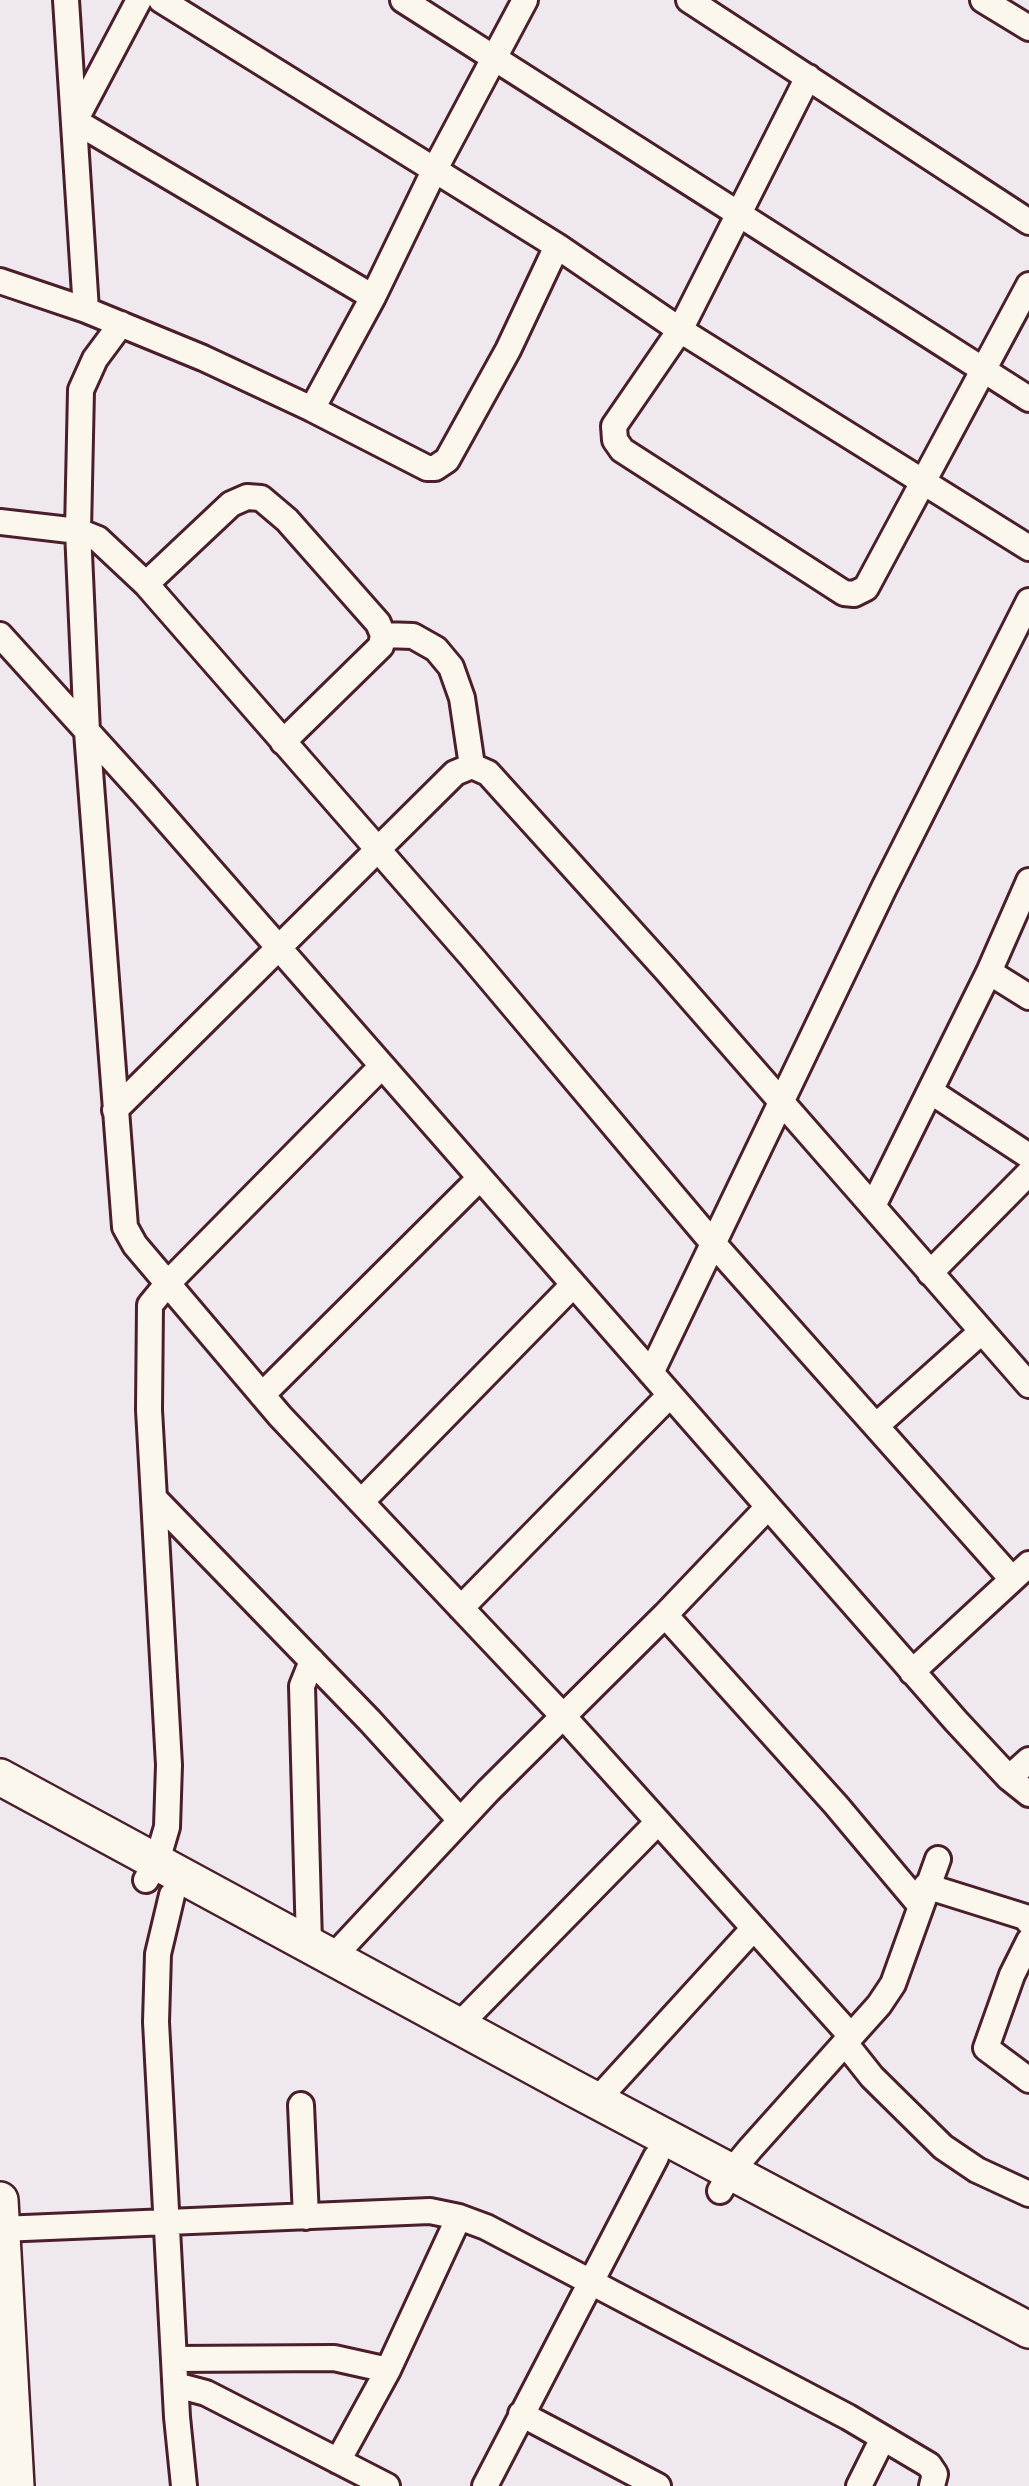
<!DOCTYPE html>
<html>
<head>
<meta charset="utf-8">
<style>
	body { margin:0 }
	canvas { display:block; background:#f0e8ef }
</style>
</head>
<body>
<canvas width="1029" height="2486"></canvas>
<script>
const c = document.querySelector('canvas').getContext('2d');
c.lineJoin = 'round';
function shape(rows) {
  const path = new Path2D();
  for (const r of rows) {
    path.moveTo(r[0], r[1]);
    for (let i = 2; i < r.length; i += 2) path.lineTo(r[i], r[i + 1]);
  }
  return path;
}
function strokePath(path, color, width, dash) {
  c.strokeStyle = color;
  c.lineWidth = width;
  c.lineCap = dash ? 'butt' : 'round';
  c.setLineDash(dash || []);
  c.stroke(path);
}
const street = shape([
	[66,0,86,310],
	[139,0,75,121,373,297],
	[161,0,557,246,680,330,1029,548],
	[403,0,1029,399],
	[689,0,1029,222],
	[983,0,1029,28],
	[808,77,680,330,614,426,615,440,622,450,844,593,854,594,866,588,1029,285],
	[0,281,86,310,203,358,312,409,427,468,435,468,447,460,508,350,557,246],
	[121,324,95,359,81,390,78,531,87,732,125,1227,135,1245,280,1416,563,1716,851,2036],
	[312,409,373,297,435,169,525,0],
	[0,522,78,531,98,539,146,584,471,956,712,1242,1012,1579],
	[146,584,231,504,247,497,261,498,287,520,378,623,383,635,381,646,283,742],
	[0,635,145,795,956,1721,1009,1778,1029,1794],
	[383,635,413,636,436,649,451,667,462,698,472,766],
	[989,972,1029,997],
	[930,1091,1029,1156],
	[115,1110,455,773,472,766,488,773,667,971,1029,1385],
	[873,1206,989,972,1029,881],
	[930,1273,1029,1173],
	[651,1373,884,888,1029,601],
	[262,1395,480,1178],
	[876,1426,981,1332],
	[155,1499,370,1721,460,1820],
	[361,1502,573,1285],
	[461,1608,670,1395],
	[665,1615,836,1805,920,1905],
	[912,1672,1029,1564],
	[1009,1778,1029,1760],
	[146,1880,157,1861,167,1827,169,1765,149,1410,150,1305,168,1283,382,1066],
	[926,1886,1025,1917,1029,1922],
	[172,1895,158,1954,156,2022,177,2417,184,2486],
	[1029,1941,1012,1975,986,2048,1029,2080],
	[309,1943,302,1686,312,1661],
	[334,1956,488,1791,665,1615,768,1507],
	[459,2025,658,1822],
	[845,2043,872,2077,943,2147,977,2170,1029,2194],
	[597,2100,754,1928],
	[301,2105,306,2217],
	[720,2191,731,2172,750,2149,879,2005,893,1984,938,1859],
	[1,2229,430,2211,459,2217,486,2227,848,2417,929,2465,935,2474,932,2486],
	[175,2359,334,2358,388,2370],
	[176,2385,206,2393,387,2486],
	[521,2414,658,2486],
	[338,2461,388,2370,459,2217],
	[485,2486,656,2157],
	[859,2486,883,2438]
]);
const secondary = shape([
	[0,1777,573,2088,1029,2330],
	[0,2200,16,2486]
]);
strokePath(street, '#4a1f2b', 30);
strokePath(secondary, '#4a1f2b', 40);
strokePath(street, '#fbf7ec', 24);
strokePath(secondary, '#fbf7ec', 35);
</script>
</body>
</html>
